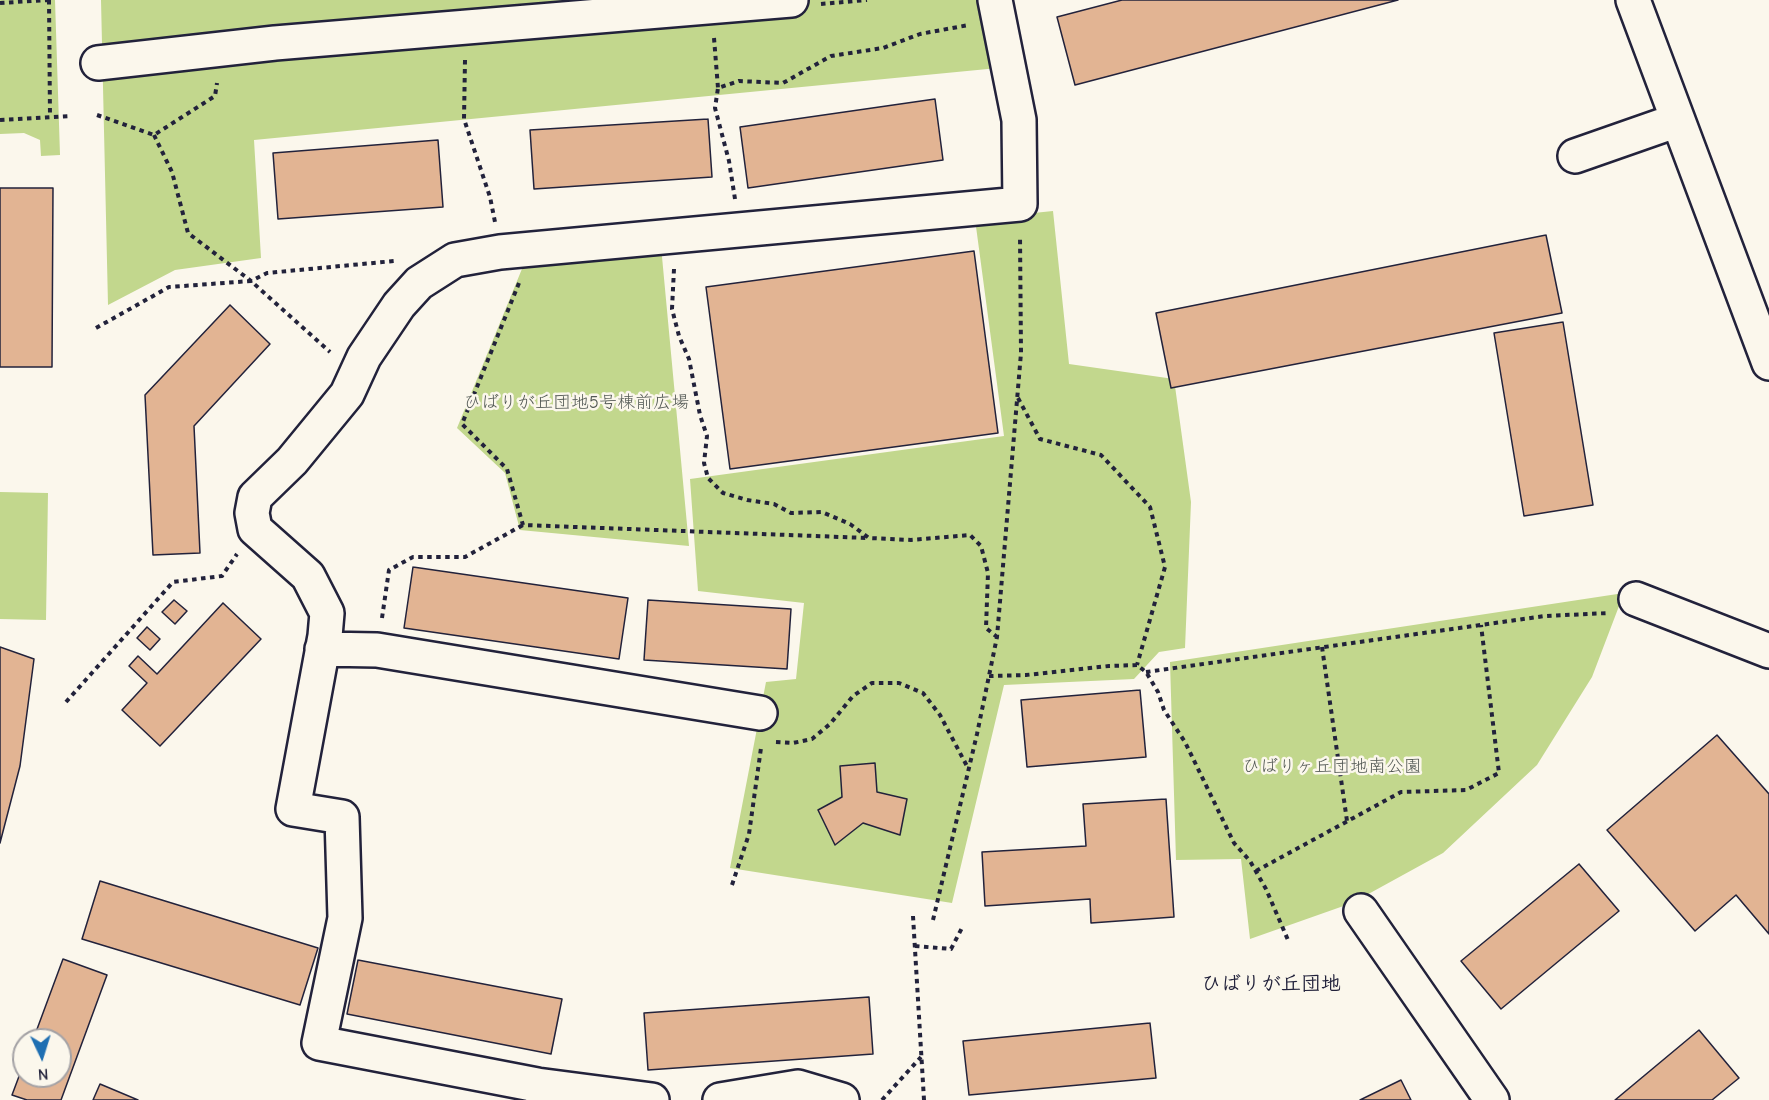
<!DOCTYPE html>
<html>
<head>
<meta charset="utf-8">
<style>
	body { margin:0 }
	#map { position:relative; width:1769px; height:1100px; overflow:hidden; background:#fbf7ec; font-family:"Comic Neue",sans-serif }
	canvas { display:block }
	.north { position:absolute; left:12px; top:1028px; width:60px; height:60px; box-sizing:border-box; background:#fbf7ec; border:2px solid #a4a2a5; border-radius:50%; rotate:176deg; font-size:16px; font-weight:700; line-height:24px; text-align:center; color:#22223b }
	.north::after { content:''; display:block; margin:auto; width:21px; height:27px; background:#1f6fb2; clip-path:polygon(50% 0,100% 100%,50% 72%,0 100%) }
</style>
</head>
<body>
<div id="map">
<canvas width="1769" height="1100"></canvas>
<div class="north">N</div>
</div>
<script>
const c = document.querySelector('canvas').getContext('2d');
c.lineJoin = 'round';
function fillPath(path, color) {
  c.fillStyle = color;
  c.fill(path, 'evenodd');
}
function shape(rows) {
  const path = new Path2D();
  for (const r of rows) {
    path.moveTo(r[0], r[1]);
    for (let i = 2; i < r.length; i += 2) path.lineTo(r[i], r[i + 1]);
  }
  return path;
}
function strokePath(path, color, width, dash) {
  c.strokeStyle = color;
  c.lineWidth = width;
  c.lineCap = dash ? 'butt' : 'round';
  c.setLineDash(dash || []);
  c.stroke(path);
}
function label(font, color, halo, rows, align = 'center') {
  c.font = font + ' "Comic Neue","Klee One",sans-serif';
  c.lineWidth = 5;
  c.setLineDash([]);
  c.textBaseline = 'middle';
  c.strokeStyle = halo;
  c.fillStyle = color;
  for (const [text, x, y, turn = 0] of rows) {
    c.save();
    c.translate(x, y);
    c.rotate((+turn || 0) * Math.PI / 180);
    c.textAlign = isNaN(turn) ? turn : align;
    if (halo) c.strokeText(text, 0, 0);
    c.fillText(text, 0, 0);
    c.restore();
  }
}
fillPath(shape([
	[0,0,55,0,60,155,41,156,40,140,24,133,0,134],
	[101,0,983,0,998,68,254,140,261,258,175,270,108,305],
	[1053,211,1069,364,1174,379,1191,502,1185,648,1159,652,1134,679,1004,685,952,903,730,868,766,682,796,679,804,603,698,591,690,479,1004,436,975,219],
	[661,246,689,546,520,530,505,473,457,428,526,259],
	[0,492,48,493,46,620,0,619],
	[1624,593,1592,677,1537,765,1443,853,1352,903,1250,939,1241,859,1176,860,1170,662]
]), '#c2d78d');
const building = shape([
	[1122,0,1398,0,1075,85,1057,17,1122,0],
	[935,99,943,160,748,188,740,127,935,99],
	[708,119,712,177,534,189,530,130,708,119],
	[438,140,443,207,278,219,273,153,438,140],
	[0,188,53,188,52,367,0,367,0,188],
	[1546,235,1562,313,1171,388,1156,313,1546,235],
	[974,251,998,433,730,469,706,287,974,251],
	[230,305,270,344,194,426,200,553,153,555,145,395,230,305],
	[1563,322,1593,505,1524,516,1494,333,1563,322],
	[413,567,628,598,619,659,404,628,413,567],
	[174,600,187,611,175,624,162,612,174,600],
	[648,600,791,609,787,669,644,660,648,600],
	[223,603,261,639,160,746,122,710,147,683,129,666,138,656,157,674,223,603],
	[147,627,160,639,150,650,137,638,147,627],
	[0,647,34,659,20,766,0,843,0,647],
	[1140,690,1146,757,1027,767,1021,700,1140,690],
	[1717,735,1769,794,1769,934,1736,895,1695,931,1607,830,1717,735],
	[875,763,877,792,907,799,900,835,863,823,835,845,818,810,842,797,840,766,875,763],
	[1166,799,1174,917,1091,923,1090,899,985,906,982,852,1086,846,1083,804,1166,799],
	[1579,864,1619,911,1501,1009,1461,961,1579,864],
	[100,881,318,948,300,1005,82,939,100,881],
	[63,959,107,975,61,1100,27,1100,12,1095,24,1063,24,1076,60,1076,60,1040,33,1040,63,959],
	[358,960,562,999,551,1054,347,1014,358,960],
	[869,997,873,1054,648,1070,644,1013,869,997],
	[1150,1023,1156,1078,969,1095,963,1041,1150,1023],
	[1699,1030,1739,1078,1712,1100,1615,1100,1699,1030],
	[1401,1080,1411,1100,1360,1100,1401,1080],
	[100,1084,138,1100,93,1100,100,1084]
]);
fillPath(building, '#e2b493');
strokePath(building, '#22223b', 1.5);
const minor = shape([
	[1633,0,1769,363],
	[98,63,275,43,791,0],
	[1575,156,1678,120],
	[1636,599,1769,651],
	[322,649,377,650,760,713],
	[1361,911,1492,1100],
	[537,1085,652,1100],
	[545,1100,537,1085,319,1043,345,918,342,817,293,809,325,636,327,613,308,576,255,529,252,513,255,497,292,461,347,394,364,357,399,305,419,283,455,260,500,252,1020,204,1019,120,995,0],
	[720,1100,798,1087,842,1100]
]);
strokePath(minor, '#22223b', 38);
strokePath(shape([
	[49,0,50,117],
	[0,3,47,0],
	[821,4,867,0],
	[714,38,718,88],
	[465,60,464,119,490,197,495,222],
	[97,115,154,135,215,96,217,83],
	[0,120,70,116],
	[154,135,172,172,188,233,251,281,267,273,394,261],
	[735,199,729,161,715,108,718,88,739,81,783,83,831,56,883,48,920,34,969,25],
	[674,269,672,309,679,336,689,359,700,415,707,436,704,463,708,478,723,493,747,500,774,504,791,513,822,512,850,524,869,538,911,540,970,535,981,546,988,573,986,628,997,637],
	[519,283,462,424,507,469,523,525,868,538],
	[96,328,169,287,251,281,330,352],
	[1018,398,1040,439,1101,455,1150,507,1165,567,1137,665],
	[382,618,389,570,413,557,465,557,523,525],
	[1322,647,1347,821],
	[1146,672,1545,616,1609,613],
	[989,676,1026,675,1109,666,1137,665,1146,672,1158,692,1164,710,1185,742,1234,843,1250,861,1266,889,1288,940],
	[66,702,173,582,222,576,237,554],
	[776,742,793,743,812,739,830,724,853,696,872,683,899,683,923,693,940,715,969,770],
	[1256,871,1401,792,1466,790,1499,773,1481,625],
	[732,885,749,834,761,748,764,747],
	[913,916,924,1100],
	[933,920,977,734,997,637,1021,353,1020,236],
	[915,946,951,949,963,926],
	[882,1100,921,1057]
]), '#22223b', 4, [4.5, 4.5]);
strokePath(minor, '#fbf7ec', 33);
label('18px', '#525854', '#fbf7ec', [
	["ひばりが丘団地5号棟前広場",576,403],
	["ひばりヶ丘団地南公園",1332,767]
]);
label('bold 20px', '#22223b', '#fbf7ec', [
	["ひばりが丘団地",1271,984]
]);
</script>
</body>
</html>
